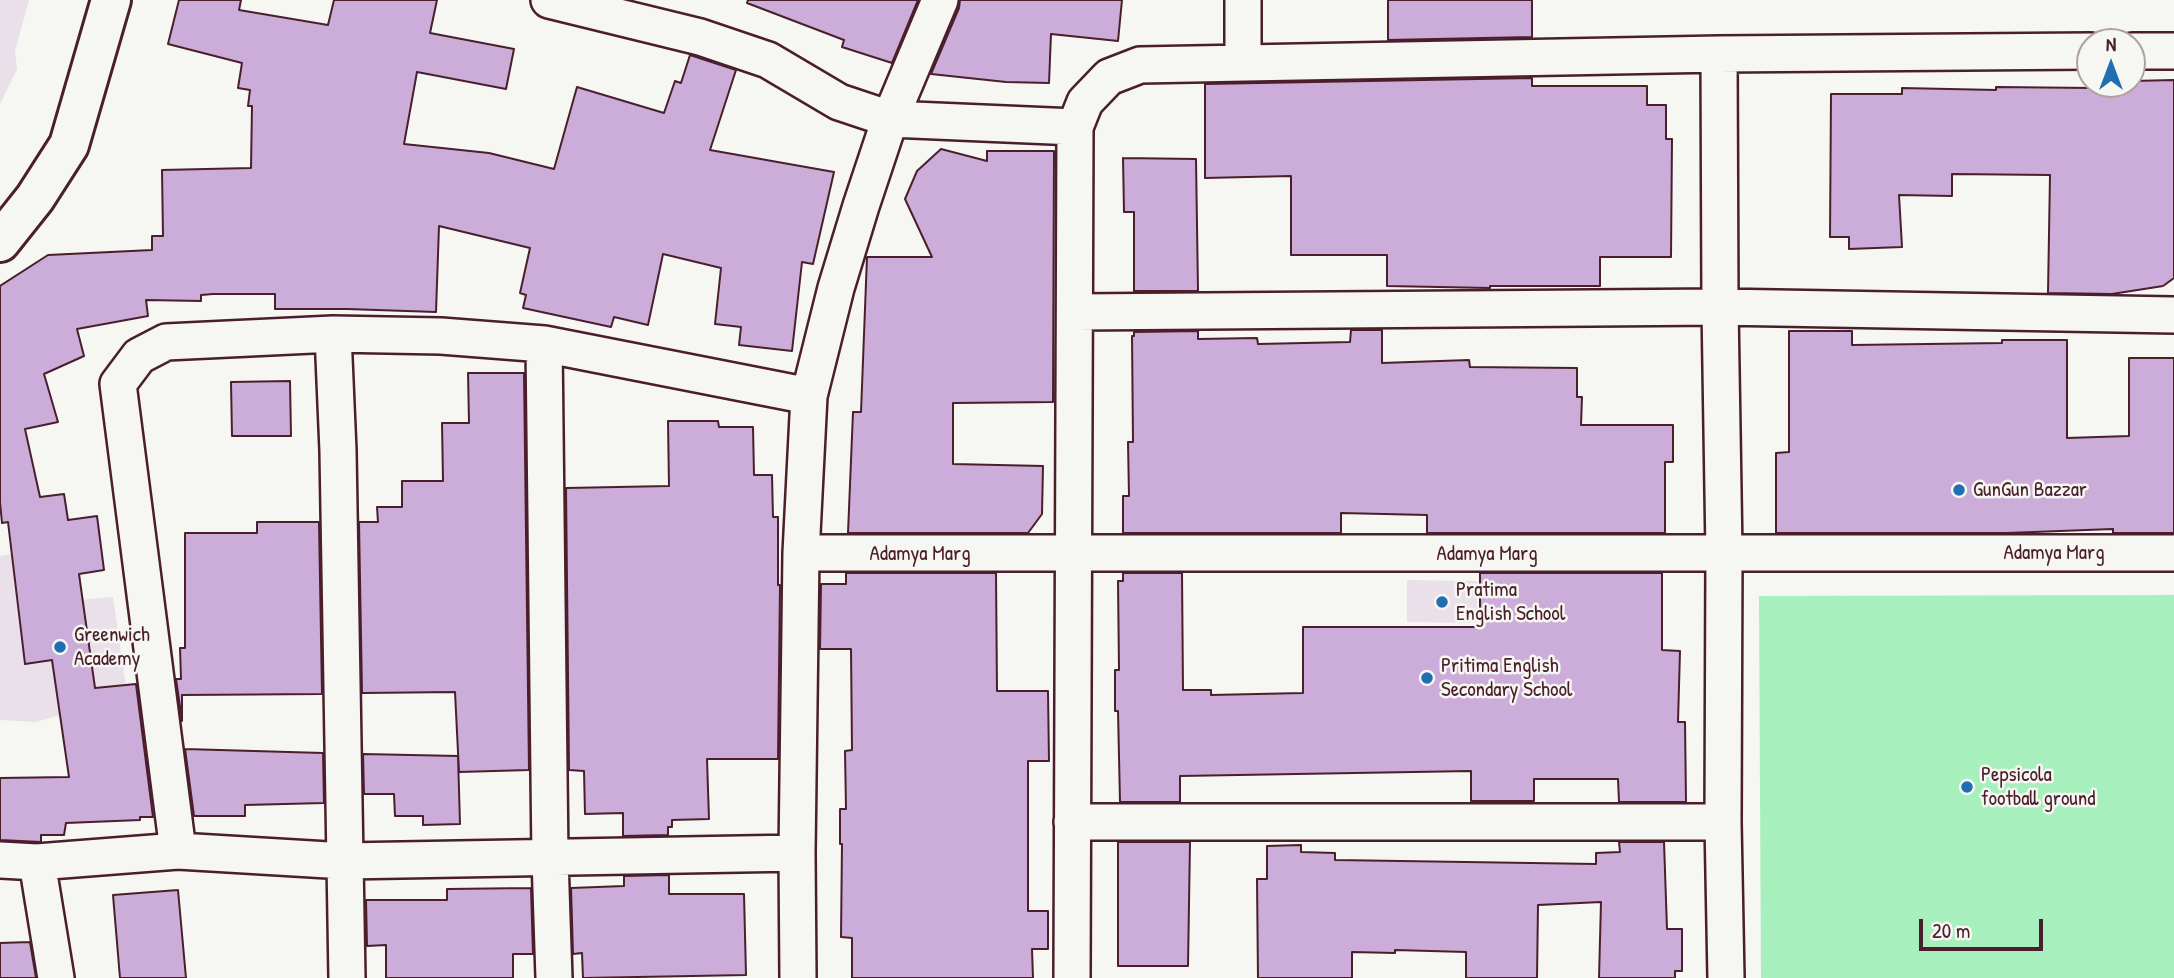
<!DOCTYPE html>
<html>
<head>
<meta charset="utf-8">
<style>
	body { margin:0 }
	#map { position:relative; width:2174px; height:978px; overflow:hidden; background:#f6f6f2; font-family:"Patrick Hand",sans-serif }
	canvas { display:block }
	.north { position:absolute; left:2076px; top:28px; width:70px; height:70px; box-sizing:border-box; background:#f6f6f2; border:2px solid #b1a0a2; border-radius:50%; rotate:0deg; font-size:19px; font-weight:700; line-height:28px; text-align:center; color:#4a1f2b }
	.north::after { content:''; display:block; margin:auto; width:24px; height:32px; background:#1f6fb2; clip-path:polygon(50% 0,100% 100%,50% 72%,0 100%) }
	.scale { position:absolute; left:1919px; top:919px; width:124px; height:32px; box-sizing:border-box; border:4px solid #4a1f2b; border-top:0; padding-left:9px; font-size:21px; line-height:24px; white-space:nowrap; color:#4a1f2b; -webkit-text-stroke:5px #f6f6f2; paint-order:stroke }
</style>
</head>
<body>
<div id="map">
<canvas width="2174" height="978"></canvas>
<div class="north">N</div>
<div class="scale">20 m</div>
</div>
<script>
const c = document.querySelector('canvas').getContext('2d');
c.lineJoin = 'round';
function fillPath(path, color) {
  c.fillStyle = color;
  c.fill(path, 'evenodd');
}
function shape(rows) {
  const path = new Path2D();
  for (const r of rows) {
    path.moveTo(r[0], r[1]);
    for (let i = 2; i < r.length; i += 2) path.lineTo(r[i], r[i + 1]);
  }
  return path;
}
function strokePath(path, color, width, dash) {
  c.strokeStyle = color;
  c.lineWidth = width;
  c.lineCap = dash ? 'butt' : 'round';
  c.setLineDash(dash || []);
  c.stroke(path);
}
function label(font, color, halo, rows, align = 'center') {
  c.font = font + ' "Patrick Hand",sans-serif';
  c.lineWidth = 5;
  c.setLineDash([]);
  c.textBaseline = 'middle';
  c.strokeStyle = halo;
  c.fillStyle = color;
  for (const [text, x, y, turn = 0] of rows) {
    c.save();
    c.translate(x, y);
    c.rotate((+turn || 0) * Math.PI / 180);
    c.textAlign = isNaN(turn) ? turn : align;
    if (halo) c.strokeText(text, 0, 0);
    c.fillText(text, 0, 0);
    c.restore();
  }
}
fillPath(shape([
	[0,0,29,0,15,51,17,69,0,104],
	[68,544,81,600,113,597,127,695,36,722,0,720,0,556],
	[1407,580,1477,581,1477,623,1407,622]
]), '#e9e0ea');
fillPath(shape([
	[2174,595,2174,978,1761,978,1759,596]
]), '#a7f0be');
const building = shape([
	[179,0,241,0,239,10,328,25,334,0,437,0,430,33,514,49,506,89,417,72,404,144,489,153,554,169,577,87,664,113,675,81,681,83,690,55,736,70,710,150,834,172,813,264,802,262,792,351,739,345,741,327,715,324,721,268,663,254,648,325,614,317,611,327,523,308,526,295,520,293,530,248,439,226,436,312,347,309,275,309,275,294,213,294,201,295,201,301,146,300,148,316,77,329,84,356,44,374,58,422,25,429,40,497,64,494,68,520,97,516,104,570,79,574,95,688,136,684,153,817,140,817,140,820,66,823,64,835,41,835,41,842,0,840,0,778,69,777,52,660,25,664,8,522,2,523,0,502,0,286,48,255,152,250,152,236,163,236,162,170,251,168,252,106,248,106,250,90,238,88,242,63,168,44,179,0],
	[748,0,918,0,892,63,842,47,844,40,747,3,748,0],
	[960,0,1122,0,1118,41,1051,34,1049,83,1006,82,931,74,959,8,960,0],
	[1388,0,1532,0,1532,37,1388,40,1388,0],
	[1532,78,1532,86,1647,86,1647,105,1666,105,1666,139,1672,139,1671,257,1600,257,1600,286,1490,286,1490,288,1387,286,1387,255,1291,255,1291,176,1205,178,1205,84,1532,78],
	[2174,80,2174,278,2163,286,2112,294,2048,293,2050,175,1952,174,1952,196,1899,195,1902,247,1849,249,1849,237,1830,237,1831,94,1902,94,1902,88,1996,90,1996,87,2093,88,2092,84,2132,84,2132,81,2174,80],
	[941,149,987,161,987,151,1054,151,1053,402,953,403,953,464,1043,466,1042,514,1028,533,848,533,853,412,861,412,867,257,932,257,905,199,917,171,941,149],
	[1123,158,1196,159,1198,291,1134,291,1134,212,1124,212,1123,158],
	[1351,330,1382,330,1382,363,1469,360,1470,367,1577,368,1577,397,1582,397,1581,425,1673,425,1673,462,1665,462,1665,533,1427,533,1427,515,1341,513,1341,533,1123,533,1123,496,1129,496,1128,442,1133,442,1132,336,1134,336,1134,332,1198,331,1198,339,1257,338,1258,344,1350,342,1351,330],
	[1789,331,1852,331,1852,345,2002,343,2002,340,2067,340,2067,438,2129,436,2129,358,2174,358,2174,533,2113,533,2113,529,2007,533,1776,533,1776,453,1789,452,1789,331],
	[468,373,524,373,529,770,459,772,455,692,362,693,359,522,378,522,377,507,402,507,402,481,443,481,442,423,469,423,468,373],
	[290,381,291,436,232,436,231,382,290,381],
	[668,421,718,421,719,427,753,427,754,475,772,475,773,517,778,517,778,585,780,585,778,759,707,759,709,819,672,820,672,827,668,827,668,835,623,836,623,813,585,814,584,771,569,770,566,488,669,486,668,421],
	[257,522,319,522,322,694,182,695,182,721,176,679,181,679,180,648,185,648,185,533,257,533,257,522],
	[846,573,996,573,997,691,1048,691,1049,761,1028,761,1028,911,1048,911,1048,949,1032,949,1033,978,852,978,852,938,841,937,842,844,840,844,840,809,846,809,845,751,852,750,851,649,820,649,821,584,846,584,846,573],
	[1123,573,1182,573,1183,690,1211,690,1211,695,1303,693,1303,627,1480,627,1480,573,1662,573,1662,650,1680,651,1678,722,1685,722,1686,802,1619,802,1618,779,1534,779,1534,801,1471,801,1471,771,1180,776,1180,802,1120,802,1118,711,1115,711,1115,670,1119,670,1118,581,1123,581,1123,573],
	[185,749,323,753,324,803,245,805,245,816,194,816,185,749],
	[363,754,458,756,460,824,423,825,423,816,395,816,394,794,364,794,363,754],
	[1118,842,1190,842,1188,966,1118,966,1118,842],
	[1619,842,1664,842,1667,929,1682,929,1682,971,1675,971,1675,978,1599,978,1601,902,1538,905,1537,978,1466,978,1466,952,1395,950,1395,953,1352,952,1352,978,1258,978,1257,879,1267,879,1267,846,1301,845,1301,852,1335,853,1335,860,1596,864,1596,853,1620,852,1619,842],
	[669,875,669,894,744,894,746,975,583,978,582,953,573,954,571,888,624,886,624,876,669,875],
	[531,888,533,954,513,954,513,978,386,978,386,945,367,946,366,900,447,900,447,889,531,888],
	[178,890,186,978,120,978,113,895,178,890],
	[30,942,36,978,0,978,0,943,30,942]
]);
fillPath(building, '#ccadd9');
strokePath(building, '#4a1f2b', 2);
const minor = shape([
	[549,0,700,37,768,60,839,102,890,119,1075,127,1085,102,1109,77,1140,65,1719,54,2090,51],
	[1243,0,1243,62],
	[2132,51,2174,51],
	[1719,54,1720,307,1724,553,1723,822,1726,978],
	[1076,312,1720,307,2174,315],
	[333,334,338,451,347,978],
	[544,344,550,859,554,978],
	[801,553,2174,553],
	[1072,822,1723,822],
	[178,851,118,384,139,356,166,342,333,334,441,336,544,344,809,396],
	[0,860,37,862,178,851,345,861,797,853],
	[37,862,56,978],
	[798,978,797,853,801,553,809,396,836,288,861,206,890,119,940,0],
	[1072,978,1075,127]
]);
const secondary = shape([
	[0,242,35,198,69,145,111,0]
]);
strokePath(minor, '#4a1f2b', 40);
strokePath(secondary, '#4a1f2b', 44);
strokePath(minor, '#f6f6f2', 35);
strokePath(secondary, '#f6f6f2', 38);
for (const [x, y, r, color] of [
	[1959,490,7,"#1f6fb2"],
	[1442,602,7,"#1f6fb2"],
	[60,647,7,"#1f6fb2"],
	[1427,678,7,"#1f6fb2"],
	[1967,787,7,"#1f6fb2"]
]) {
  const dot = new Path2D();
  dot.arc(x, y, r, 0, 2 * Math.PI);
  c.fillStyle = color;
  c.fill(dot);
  strokePath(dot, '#f6f6f2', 2.5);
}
label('21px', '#4a1f2b', '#f6f6f2', [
	["GunGun Bazzar",1973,490],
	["Pratima",1456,590],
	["English School",1456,614],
	["Greenwich",74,635],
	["Academy",74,659],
	["Pritima English",1441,666],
	["Secondary School",1441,690],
	["Pepsicola",1981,775],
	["football ground",1981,799]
], 'left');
label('21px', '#4a1f2b', '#f6f6f2', [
	["Adamya Marg",2054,553],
	["Adamya Marg",920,554],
	["Adamya Marg",1487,554]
]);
</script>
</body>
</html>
